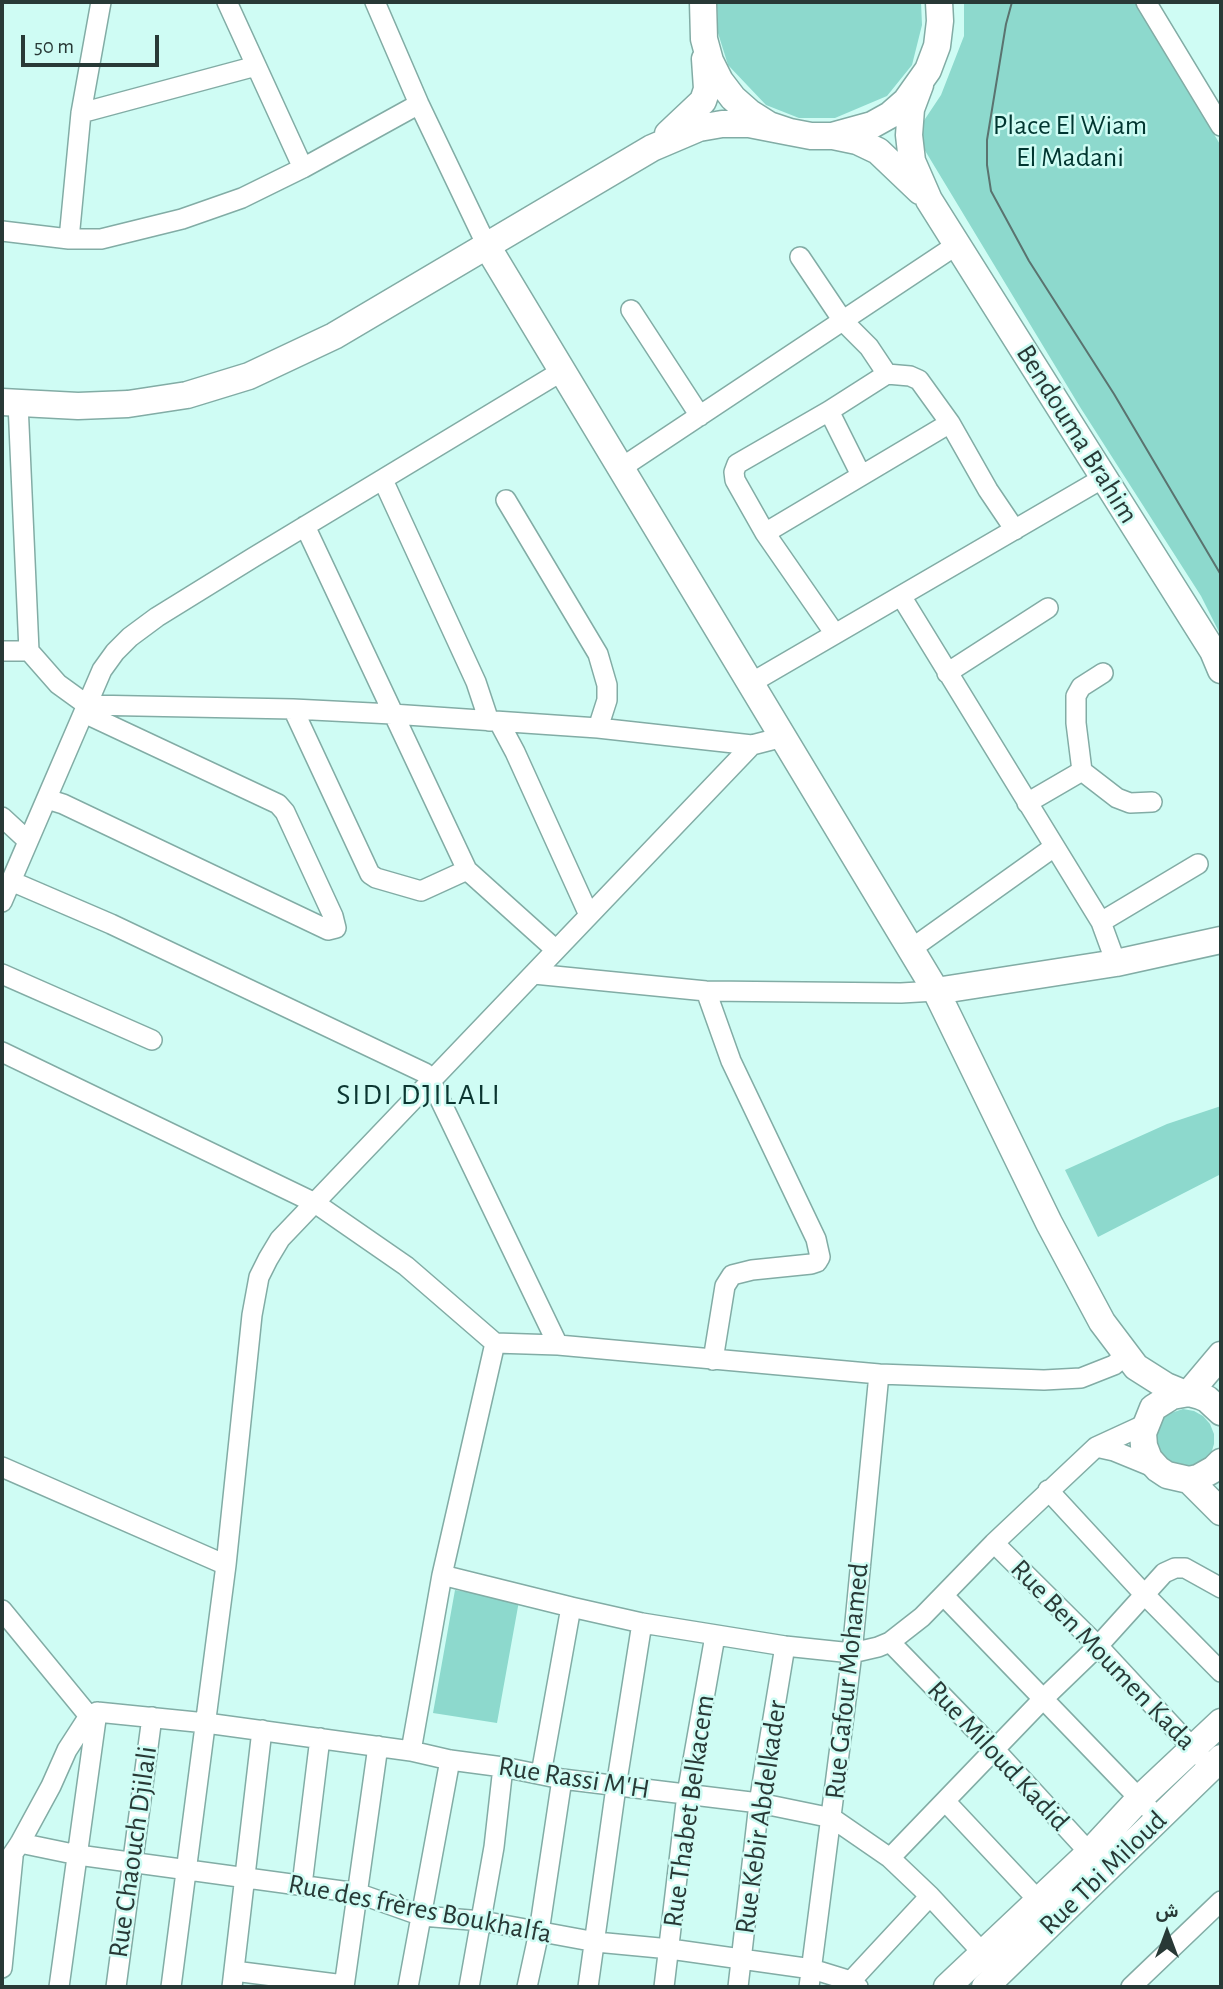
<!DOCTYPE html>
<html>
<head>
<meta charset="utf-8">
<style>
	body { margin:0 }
	#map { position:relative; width:1223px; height:1989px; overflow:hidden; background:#cffcf4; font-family:"Alegreya Sans",Vazirmatn,sans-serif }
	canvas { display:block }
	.frame { position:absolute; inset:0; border:4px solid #283936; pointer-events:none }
	.north { position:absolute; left:1132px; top:1898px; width:70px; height:70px; -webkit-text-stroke:5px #cffcf4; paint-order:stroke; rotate:0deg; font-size:19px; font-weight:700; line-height:28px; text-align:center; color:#283936 }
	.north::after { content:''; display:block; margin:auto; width:24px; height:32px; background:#283936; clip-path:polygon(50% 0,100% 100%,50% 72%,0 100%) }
	.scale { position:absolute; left:21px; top:35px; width:138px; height:32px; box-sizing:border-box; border:4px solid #283936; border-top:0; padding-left:9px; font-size:21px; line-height:24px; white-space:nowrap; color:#283936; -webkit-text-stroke:5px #cffcf4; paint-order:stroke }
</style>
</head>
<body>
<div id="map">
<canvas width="1223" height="1989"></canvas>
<div class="frame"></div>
<div class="north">ش</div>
<div class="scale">50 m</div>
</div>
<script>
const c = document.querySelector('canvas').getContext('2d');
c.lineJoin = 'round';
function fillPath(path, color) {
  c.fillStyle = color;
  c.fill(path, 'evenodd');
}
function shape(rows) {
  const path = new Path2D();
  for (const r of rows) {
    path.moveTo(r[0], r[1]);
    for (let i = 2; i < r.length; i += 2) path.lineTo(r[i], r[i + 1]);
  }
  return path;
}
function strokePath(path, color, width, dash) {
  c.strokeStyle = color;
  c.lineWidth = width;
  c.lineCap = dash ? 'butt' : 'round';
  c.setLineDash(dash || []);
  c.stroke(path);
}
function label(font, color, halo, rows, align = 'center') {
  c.font = font + ' "Alegreya Sans",sans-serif';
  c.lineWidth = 5;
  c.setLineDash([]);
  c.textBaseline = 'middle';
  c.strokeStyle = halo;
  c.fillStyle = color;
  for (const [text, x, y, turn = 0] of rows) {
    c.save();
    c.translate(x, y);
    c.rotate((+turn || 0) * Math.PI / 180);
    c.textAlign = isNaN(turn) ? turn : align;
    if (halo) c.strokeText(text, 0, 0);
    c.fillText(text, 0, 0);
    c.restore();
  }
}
fillPath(shape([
	[717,2,921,2,922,25,912,65,887,96,835,118,799,118,766,105,728,65,718,33],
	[964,2,1135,2,1221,146,1221,636,1201,596,1080,407,915,134,941,95,964,36],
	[1221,1106,1221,1174,1098,1237,1065,1170,1167,1124],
	[1183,1409,1194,1411,1203,1416,1210,1424,1214,1434,1214,1444,1211,1454,1204,1463,1185,1470,1159,1458,1154,1431,1165,1415],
	[455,1590,519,1601,497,1723,433,1713]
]), '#8dd9cd');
const street = shape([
	[227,2,303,168],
	[375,2,419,104,487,246],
	[1146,2,1221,126],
	[81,113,256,66],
	[2,231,69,239,101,239,182,219,242,198,303,168,419,104],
	[69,239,81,113,101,2],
	[800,257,843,321,869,347,887,374],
	[631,310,700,416],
	[18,403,29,651,58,684,87,705,293,709,392,714,598,728,752,745],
	[829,411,861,475],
	[621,468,958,244],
	[383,480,476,682,489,721],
	[506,500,598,654,607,685,607,700,598,728],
	[305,526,467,870,556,950],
	[765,533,950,423],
	[901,596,1101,922,1116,963],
	[835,634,765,533,735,480,734,472,737,464,829,411,887,374,910,376,919,380,950,423,988,490,1015,530],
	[2,651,29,651],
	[947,673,1048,608],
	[1103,673,1081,687,1076,696,1076,723,1082,771,1117,798,1130,803,1152,802],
	[751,683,1105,477],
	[293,709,370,874,376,878,421,891,467,870],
	[499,722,515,752,589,915],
	[47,799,63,804,328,930,336,928,333,916,285,812,278,804,84,713],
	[1027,803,1082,771],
	[2,817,28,841],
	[11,881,111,924,425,1073,431,1081,558,1345],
	[2,902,102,670,115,652,130,637,157,617,254,557,562,371],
	[1101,922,1198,864],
	[911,949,1054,847],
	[2,974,152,1040],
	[534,974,706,991,901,993,936,991],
	[706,991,731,1061,816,1239,820,1257,817,1262,811,1264,752,1270,732,1275,725,1286,713,1360],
	[2,1052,315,1203,406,1266,495,1343,558,1345,879,1374,1044,1380,1081,1378,1114,1365,1126,1355],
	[1146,1424,1096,1447,1114,1451,1158,1469],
	[2,1467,226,1565],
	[1048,1490,1144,1594,1221,1672],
	[994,1543,1098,1646,1201,1757],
	[442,1575,571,1607],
	[944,1596,1159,1819],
	[2,1610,89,1716],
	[890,1642,995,1750,1098,1862],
	[89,1716,97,1712,206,1723,411,1751,450,1760,503,1767,562,1779,759,1803,832,1818,890,1858,930,1896,992,1963],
	[411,1751,442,1575,495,1343],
	[541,1774,571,1607,642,1623,785,1646,852,1653,878,1647,890,1642,922,1617,994,1543,1096,1447],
	[945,1801,1038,1900],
	[20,1843,78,1855,357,1893,422,1916,482,1921,596,1942,670,1949,812,1969,851,1981,858,1987],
	[890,1858,1044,1698,1098,1646,1164,1573,1175,1568,1185,1568,1221,1588],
	[2,1870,20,1843,51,1786,67,1750,89,1716],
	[302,1885,320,1738],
	[2,1968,13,1857],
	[234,1971,344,1985],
	[851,1981,930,1896],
	[59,1987,97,1712],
	[116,1987,152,1717],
	[171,1987,226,1565,252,1315,259,1277,268,1259,280,1239,752,745,783,737],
	[232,1987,262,1730],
	[344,1987,378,1746],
	[408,1987,450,1760],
	[469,1987,494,1847,503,1767],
	[527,1987,539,1932,562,1779],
	[588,1987,616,1787,642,1623],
	[664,1987,687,1794,715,1636],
	[738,1987,759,1803,785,1646],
	[809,1987,852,1653,879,1374],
	[1131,1987,1221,1901]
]);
const secondary = shape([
	[703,2,704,39,710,61,720,81,733,98,750,113,769,125,790,132,811,136,832,136,872,125,890,115,906,101,928,70,937,46,940,21,939,2],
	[920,85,911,109,909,135,912,161,929,200,1213,651,1221,670],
	[668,134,703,101,707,89,705,59],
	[833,136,857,141,878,151,920,191],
	[487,246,936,991,1049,1223,1102,1322,1136,1367,1166,1386,1183,1393],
	[2,402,78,406,128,404,187,395,249,376,334,336,652,148,699,128,722,124,749,124,790,132],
	[936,991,1116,963,1221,940],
	[1189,1393,1221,1355],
	[1221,1412,1207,1399,1200,1396,1189,1393,1172,1396,1153,1408,1143,1433,1144,1446,1149,1459,1158,1469,1167,1475,1189,1480,1198,1478,1214,1469,1221,1462],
	[1189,1480,1221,1512],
	[947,1987,1089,1853,1140,1798,1221,1722],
	[985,1987,1221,1758]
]);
strokePath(street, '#82aca5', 22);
strokePath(secondary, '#82aca5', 29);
strokePath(street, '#fff', 19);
strokePath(secondary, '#fff', 26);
strokePath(shape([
	[1012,2,1006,24,987,140,987,165,991,191,1029,261,1114,394,1221,575]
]), '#5a736f', 2);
label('28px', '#003530', '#cffcf4', [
	["Place El Wiam",1070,126],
	["El Madani",1070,158]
]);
label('28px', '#283936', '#cffcf4', [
	["Bendouma Brahim",1077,434,58],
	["Rue Ben Moumen Kada",1103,1655,46],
	["Rue Gafour Mohamed",847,1681,-84],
	["Rue Miloud Kadid",998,1756,47],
	["Rue Rassi M'H",574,1778,9],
	["Rue Thabet Belkacem",689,1811,-82],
	["Rue Kebir Abdelkader",761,1817,-82],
	["Rue Chaouch Djilali",133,1852,-82],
	["Rue Tbi Miloud",1103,1873,-44],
	["Rue des frères Boukhalfa",420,1909,11]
]);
c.letterSpacing = '2px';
label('30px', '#0b3631', '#cffcf4', [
	["SIDI DJILALI",419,1095]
]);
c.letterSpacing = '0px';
</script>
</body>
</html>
